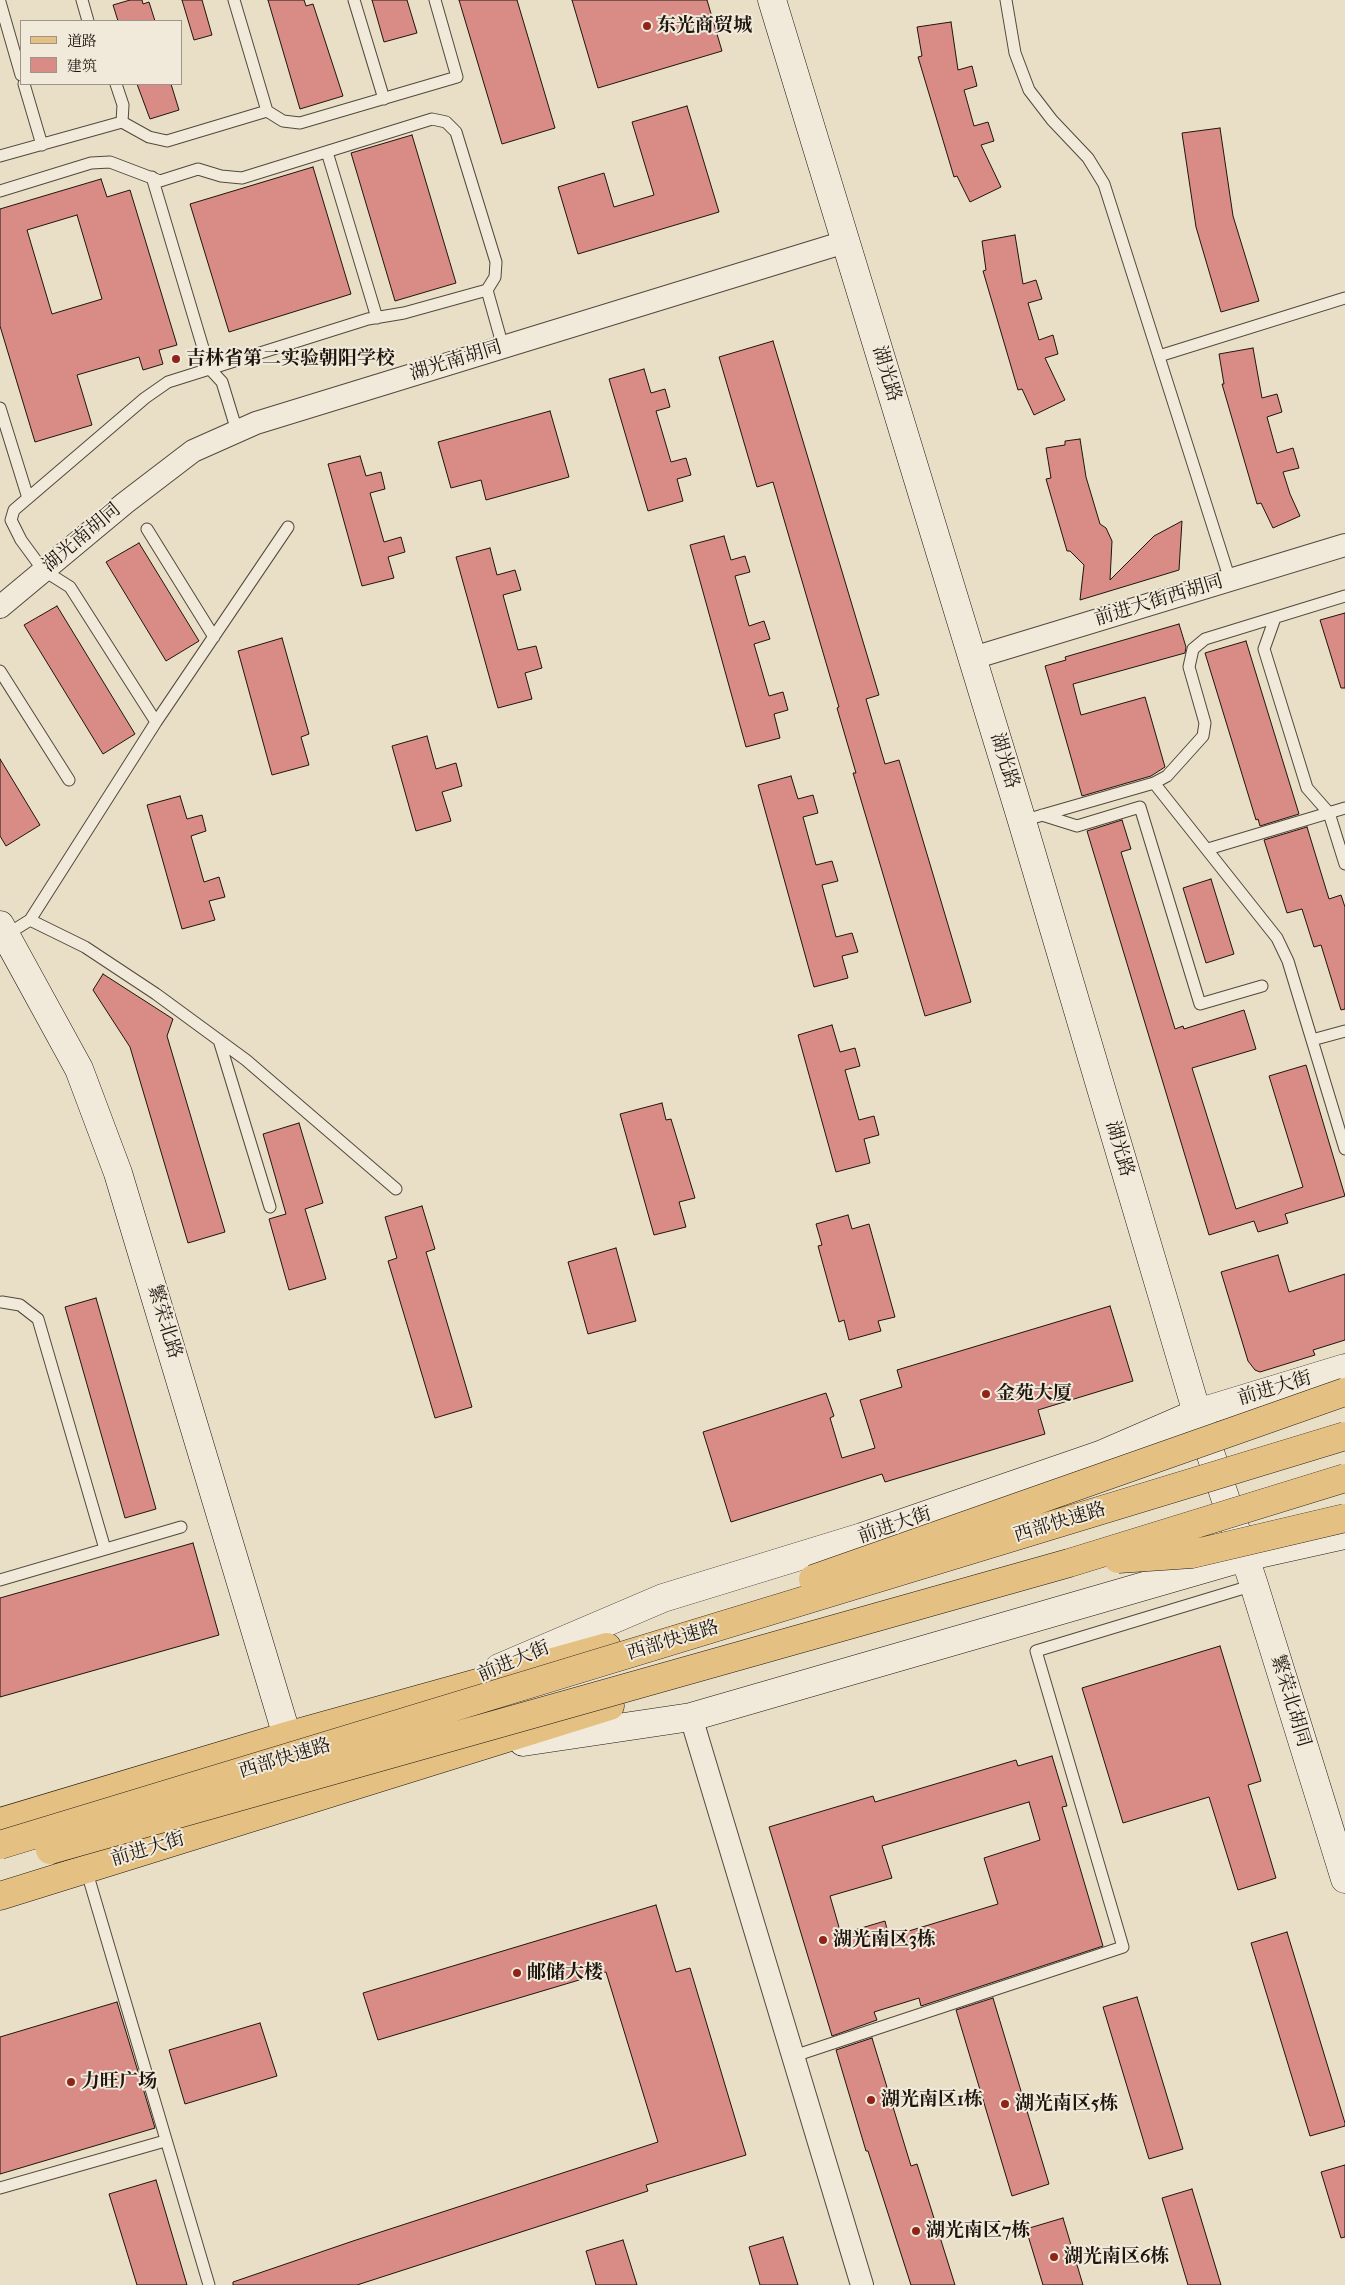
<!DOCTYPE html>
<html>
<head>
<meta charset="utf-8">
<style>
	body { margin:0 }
	#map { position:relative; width:1345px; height:2285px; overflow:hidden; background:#e9dfc6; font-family:"IM FELL French Canon","Noto Serif SC",serif }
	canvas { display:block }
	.legend { position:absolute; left:20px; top:20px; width:162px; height:65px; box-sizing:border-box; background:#f1eada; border:1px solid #9d9589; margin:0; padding:6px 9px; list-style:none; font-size:15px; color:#1f150f }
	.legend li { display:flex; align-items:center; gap:10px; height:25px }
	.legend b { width:25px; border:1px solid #9d9589 }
</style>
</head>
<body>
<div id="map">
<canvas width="1345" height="2285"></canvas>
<ul class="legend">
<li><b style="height:6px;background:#e4c083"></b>道路</li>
<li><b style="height:14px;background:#d98b86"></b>建筑</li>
</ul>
</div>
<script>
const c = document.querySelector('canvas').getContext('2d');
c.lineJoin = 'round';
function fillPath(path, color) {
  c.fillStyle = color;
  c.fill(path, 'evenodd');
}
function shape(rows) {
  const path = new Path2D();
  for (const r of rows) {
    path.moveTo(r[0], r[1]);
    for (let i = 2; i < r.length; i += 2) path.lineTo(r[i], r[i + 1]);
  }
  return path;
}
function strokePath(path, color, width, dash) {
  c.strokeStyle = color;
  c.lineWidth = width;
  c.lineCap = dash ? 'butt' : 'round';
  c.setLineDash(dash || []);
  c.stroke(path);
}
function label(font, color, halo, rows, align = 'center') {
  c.font = font + ' "IM FELL French Canon","Noto Serif SC",serif';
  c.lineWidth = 4;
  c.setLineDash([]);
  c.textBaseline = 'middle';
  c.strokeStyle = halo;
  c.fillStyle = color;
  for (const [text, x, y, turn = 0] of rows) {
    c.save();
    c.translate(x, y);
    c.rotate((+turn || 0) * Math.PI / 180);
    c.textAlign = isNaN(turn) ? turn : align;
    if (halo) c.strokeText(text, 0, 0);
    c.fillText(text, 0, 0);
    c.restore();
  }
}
const building = shape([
	[130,0,142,0,143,4,149,2,155,21,118,21,113,5,130,0],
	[182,0,202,0,212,35,194,40,182,0],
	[268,0,304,0,306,6,313,4,343,96,300,109,268,0],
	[372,0,407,0,417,33,384,42,372,0],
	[459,0,517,0,555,128,502,144,459,0],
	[572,0,707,0,722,51,598,88,572,0],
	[951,22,958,70,972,66,977,86,964,90,974,126,988,122,994,141,981,145,1001,187,970,202,957,176,954,177,918,57,922,56,917,27,951,22],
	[137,84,171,84,179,110,150,119,137,84],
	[687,106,719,212,578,254,558,187,604,173,614,207,654,195,632,122,687,106],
	[1220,128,1233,216,1259,301,1221,312,1196,227,1182,133,1220,128],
	[412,135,456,283,395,301,351,153,412,135],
	[313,167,351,294,229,332,190,204,313,167],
	[101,179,107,197,130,190,177,345,159,350,163,364,143,370,139,357,77,375,92,425,35,442,0,326,0,209,101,179],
	[77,215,102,299,52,314,27,230,77,215],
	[1015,235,1023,284,1036,280,1042,299,1028,303,1039,340,1053,335,1058,354,1045,358,1065,400,1034,415,1022,389,1018,390,983,271,986,270,982,241,1015,235],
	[773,341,879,695,866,699,885,764,899,760,971,1002,925,1016,853,773,856,773,837,708,839,707,773,482,757,487,719,357,773,341],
	[1253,348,1262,398,1277,394,1282,412,1267,417,1277,453,1293,448,1299,468,1283,472,1290,494,1300,516,1273,528,1261,503,1257,504,1222,384,1224,384,1219,354,1253,348],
	[644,369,651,393,665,389,670,407,656,411,671,462,686,458,691,475,677,479,683,501,648,511,609,379,644,369],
	[550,411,569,477,486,500,481,480,451,488,438,442,550,411],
	[1080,439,1086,477,1100,524,1106,528,1112,541,1110,580,1154,536,1182,521,1179,570,1080,600,1084,565,1070,551,1067,551,1046,479,1051,478,1046,448,1065,445,1065,441,1080,439],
	[360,456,366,476,381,472,385,489,370,493,384,542,401,537,405,552,388,557,394,578,362,586,328,464,360,456],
	[724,536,731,560,745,556,750,572,735,576,749,626,764,621,770,639,754,644,769,696,783,692,788,710,774,714,780,738,746,747,690,545,724,536],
	[139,543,199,641,166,661,106,562,139,543],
	[490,548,497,575,515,570,521,590,503,595,518,650,536,646,542,668,525,673,532,699,498,708,456,557,490,548],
	[57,606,135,734,103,754,24,625,57,606],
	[1345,613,1345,688,1341,688,1320,620,1345,613],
	[1179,624,1186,647,1185,653,1073,684,1081,715,1145,697,1165,767,1151,776,1082,796,1045,666,1066,660,1065,657,1179,624],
	[282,638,309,734,301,737,309,765,272,775,238,651,282,638],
	[1246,641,1299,814,1260,826,1258,819,1256,820,1205,653,1246,641],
	[427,736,436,769,456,763,462,786,442,792,451,821,416,831,392,746,427,736],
	[0,759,40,825,6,846,0,836,0,759],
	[791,776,798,799,813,795,818,813,803,817,816,865,832,861,838,881,822,885,836,937,852,933,858,952,842,956,848,978,814,987,758,785,791,776],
	[180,796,187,819,202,815,206,831,191,836,204,882,219,877,225,897,209,901,215,920,182,929,147,805,180,796],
	[1122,820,1131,849,1121,852,1175,1029,1183,1026,1184,1029,1244,1010,1256,1049,1192,1068,1236,1209,1303,1187,1269,1076,1306,1065,1345,1196,1285,1214,1288,1223,1258,1232,1254,1221,1209,1235,1087,831,1122,820],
	[1307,827,1329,899,1341,895,1345,907,1345,1009,1341,1010,1321,945,1314,947,1302,909,1287,913,1264,840,1307,827],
	[1211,879,1234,954,1206,963,1183,888,1211,879],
	[103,974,173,1019,167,1036,225,1232,188,1243,130,1047,93,990,103,974],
	[832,1025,840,1052,855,1048,860,1066,845,1070,859,1120,874,1116,879,1135,864,1139,870,1163,836,1172,798,1035,832,1025],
	[662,1103,666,1120,671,1119,695,1198,679,1202,686,1227,654,1235,620,1114,662,1103],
	[299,1123,323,1203,305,1209,326,1279,289,1290,269,1219,286,1214,263,1134,299,1123],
	[422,1206,435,1249,426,1252,472,1407,435,1418,388,1261,397,1258,385,1217,422,1206],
	[848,1215,852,1229,869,1224,895,1317,878,1321,881,1331,849,1340,844,1320,839,1322,818,1246,822,1245,816,1224,848,1215],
	[616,1248,636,1321,588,1334,568,1262,616,1248],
	[1278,1255,1289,1292,1345,1274,1345,1340,1313,1350,1315,1355,1260,1372,1255,1370,1248,1361,1221,1272,1278,1255],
	[96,1298,156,1509,125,1518,65,1307,96,1298],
	[1110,1306,1133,1381,1038,1410,1045,1434,885,1482,882,1474,731,1522,703,1432,826,1393,834,1416,830,1418,842,1458,875,1448,860,1400,902,1387,897,1370,1110,1306],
	[193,1543,219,1635,0,1697,0,1598,193,1543],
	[1220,1646,1261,1781,1248,1785,1276,1878,1238,1890,1209,1797,1123,1823,1082,1688,1220,1646],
	[1052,1756,1067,1806,1062,1807,1103,1946,921,2006,919,1998,874,2012,877,2020,832,2036,769,1827,873,1796,875,1802,1016,1760,1018,1766,1052,1756],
	[1029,1802,1040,1840,984,1858,998,1904,889,1937,885,1921,841,1934,830,1896,892,1878,882,1846,1029,1802],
	[656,1905,676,1972,690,1968,746,2155,646,2185,648,2191,357,2285,233,2285,233,2282,353,2241,658,2142,606,1972,378,2040,363,1993,656,1905],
	[1287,1932,1345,2123,1345,2126,1310,2136,1251,1943,1287,1932],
	[1137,1997,1183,2149,1149,2159,1103,2007,1137,1997],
	[993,1998,1049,2184,1012,2196,956,2010,993,1998],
	[117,2002,155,2128,0,2174,0,2037,117,2002],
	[260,2023,277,2076,185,2104,169,2050,260,2023],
	[872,2038,911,2166,917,2164,955,2285,911,2285,868,2151,866,2151,836,2050,872,2038],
	[1345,2165,1345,2237,1341,2238,1321,2172,1345,2165],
	[156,2180,187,2285,137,2285,109,2194,156,2180],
	[1192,2189,1221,2285,1188,2285,1162,2198,1192,2189],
	[1063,2218,1083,2285,1043,2285,1026,2229,1063,2218],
	[783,2237,798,2285,760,2285,749,2247,783,2237],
	[623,2240,637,2285,596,2285,586,2251,623,2240]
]);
fillPath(building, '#d98b86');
strokePath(building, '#1f150f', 1);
const lane = shape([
	[82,0,88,21],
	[234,0,267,111],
	[354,0,384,99],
	[1006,0,1015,53,1029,90,1052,120,1088,158,1104,184,1230,580],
	[0,2,21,75],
	[24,84,42,145],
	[116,84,123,105,122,122],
	[327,152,377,318],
	[0,156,122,122,149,137,167,141,267,111,283,121,300,123,457,77,435,0],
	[152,177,209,368,222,382,237,431],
	[0,191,91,163,110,162,160,181,198,169,221,176,242,178,432,119,446,122,456,132,496,262,495,277,487,290,404,313,368,319,168,382,145,398,14,510,11,520,21,540,43,570,70,587,156,722],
	[487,290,503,347],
	[1159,356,1345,298],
	[0,408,28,498],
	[147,529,214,637],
	[1275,618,1264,649,1307,788,1329,813,1345,864],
	[0,671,69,780],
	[1154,783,1277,938,1288,961,1345,1149],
	[1042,815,1077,826,1140,807,1200,1004,1262,986],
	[1022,821,1154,783,1167,776,1203,736,1205,723,1189,667,1193,649,1205,639,1345,596],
	[1208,849,1345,808],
	[30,920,85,947,156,994,246,1060,396,1189],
	[6,935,30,920,156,722,288,527],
	[219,1040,270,1207],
	[1312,1040,1345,1031],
	[2,1302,20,1305,38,1319,105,1549],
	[0,1580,181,1527],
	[86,1869,209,2285],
	[794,2056,1123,1947,1036,1651,1254,1585],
	[0,2188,165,2141]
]);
const street = shape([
	[0,607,125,503,193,451,256,423,845,242],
	[973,658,1345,545],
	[691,1717,862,2285]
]);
const secondary = shape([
	[772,0,1022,821,1197,1413,1254,1585,1345,1879],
	[0,925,79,1069,118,1173,287,1736],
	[499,1668,663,1598,862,1537,1100,1455,1197,1413,1345,1368],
	[523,1742,691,1717,1245,1557,1345,1535]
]);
const primary = shape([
	[0,1822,287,1736,607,1647],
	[0,1896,610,1706]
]);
strokePath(lane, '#52483d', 13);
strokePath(street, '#52483d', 24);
strokePath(secondary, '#1f150f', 29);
strokePath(primary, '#1f150f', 29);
strokePath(lane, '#f1eada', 11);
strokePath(street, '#f1eada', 22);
strokePath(secondary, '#f1eada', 28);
strokePath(primary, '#e4c083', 28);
const highwayBridge = shape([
	[1118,1559,1192,1554,1345,1518],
	[813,1579,1345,1392],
	[0,1845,1345,1436],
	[50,1850,1069,1563,1345,1478]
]);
strokePath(highwayBridge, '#1f150f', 29, []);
strokePath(highwayBridge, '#e4c083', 28);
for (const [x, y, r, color] of [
	[647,26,5,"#8f2418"],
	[176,359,5,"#8f2418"],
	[986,1394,5,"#8f2418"],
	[823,1940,5,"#8f2418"],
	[517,1973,5,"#8f2418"],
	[71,2082,5,"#8f2418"],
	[871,2100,5,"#8f2418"],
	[1005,2104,5,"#8f2418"],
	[916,2231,5,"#8f2418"],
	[1054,2257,5,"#8f2418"]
]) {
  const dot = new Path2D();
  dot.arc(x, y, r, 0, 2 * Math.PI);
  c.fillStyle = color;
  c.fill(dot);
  strokePath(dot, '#f1eada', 2);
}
label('bold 19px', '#1f150f', '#f1eada', [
	["东光商贸城",657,26],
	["吉林省第二实验朝阳学校",186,359],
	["金苑大厦",996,1394],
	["湖光南区3栋",833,1940],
	["邮储大楼",527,1973],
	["力旺广场",81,2082],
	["湖光南区1栋",881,2100],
	["湖光南区5栋",1015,2104],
	["湖光南区7栋",926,2231],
	["湖光南区6栋",1064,2257]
], 'left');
label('19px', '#1f150f', '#f1eada', [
	["湖光南胡同",456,361,-17],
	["湖光路",886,374,73],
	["湖光南胡同",82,538,-40],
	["前进大街西胡同",1159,601,-17],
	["湖光路",1004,761,73],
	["湖光路",1119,1149,74],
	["繁荣北路",164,1322,73],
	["前进大街",1275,1389,-17],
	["西部快速路",1060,1523,-17],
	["前进大街",895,1526,-19],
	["西部快速路",673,1641,-17],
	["前进大街",514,1662,-23],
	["繁荣北胡同",1290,1701,73],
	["西部快速路",285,1759,-17],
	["前进大街",148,1850,-17]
]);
</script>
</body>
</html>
